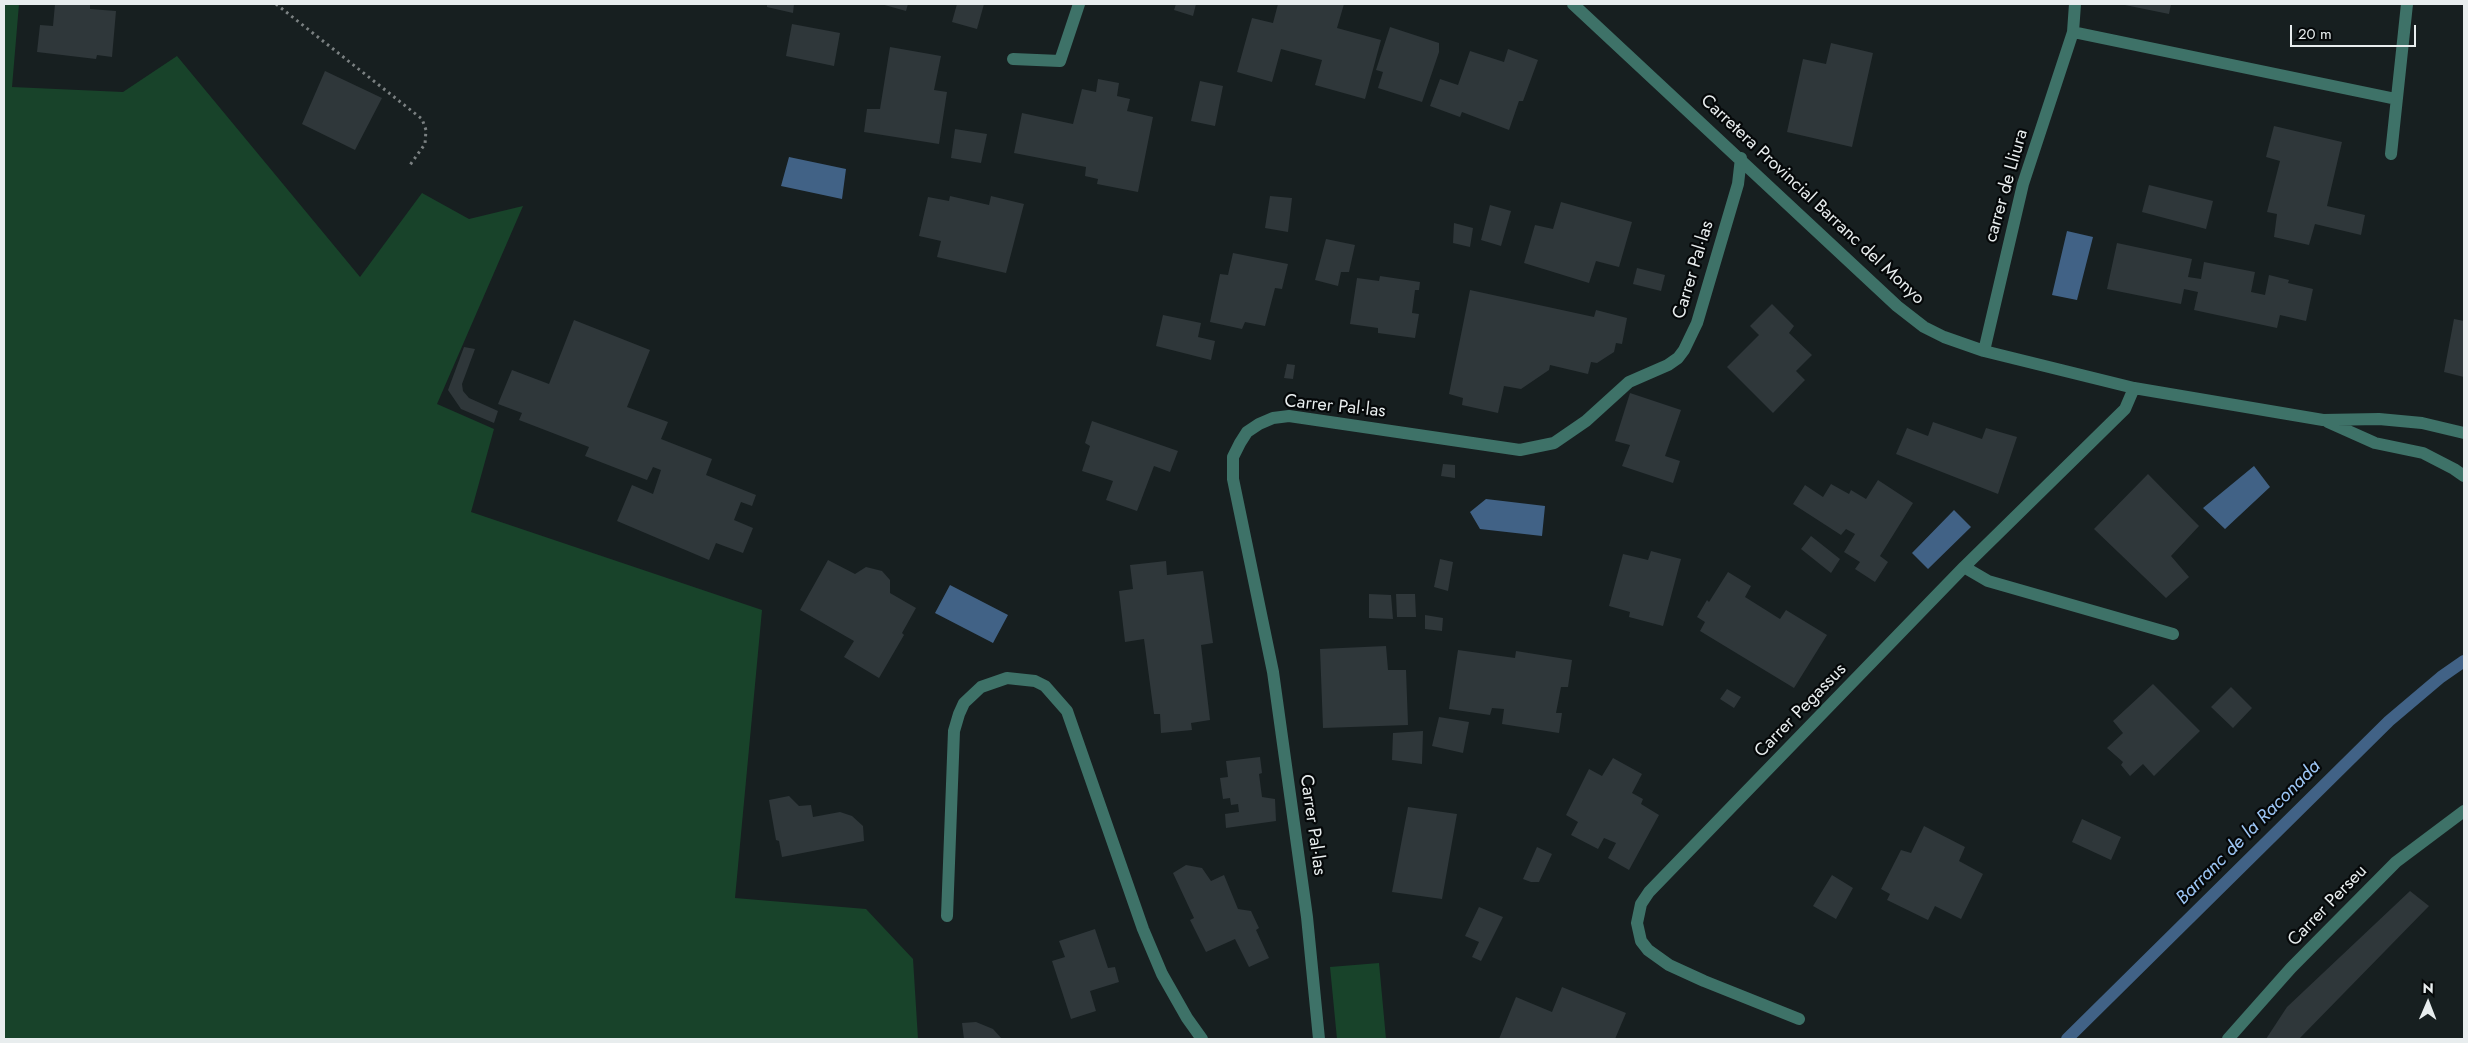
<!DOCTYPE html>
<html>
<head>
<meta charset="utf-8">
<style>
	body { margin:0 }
	#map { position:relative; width:2468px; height:1043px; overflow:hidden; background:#171f20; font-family:Jost,sans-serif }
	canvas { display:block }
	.frame { position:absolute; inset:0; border:5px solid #e8edee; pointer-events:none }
	.north { position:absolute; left:2403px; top:978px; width:50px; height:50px; -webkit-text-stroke:4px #050809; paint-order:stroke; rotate:1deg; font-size:14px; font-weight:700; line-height:20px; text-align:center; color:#e8edee }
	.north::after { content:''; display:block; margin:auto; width:18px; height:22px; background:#e8edee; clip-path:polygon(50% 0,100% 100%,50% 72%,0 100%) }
	.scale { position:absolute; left:2290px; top:25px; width:126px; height:22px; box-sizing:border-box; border:2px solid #e8edee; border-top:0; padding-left:6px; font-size:15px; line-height:18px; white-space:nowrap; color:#e8edee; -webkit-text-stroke:4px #050809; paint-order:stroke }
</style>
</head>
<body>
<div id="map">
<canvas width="2468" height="1043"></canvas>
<div class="frame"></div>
<div class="north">N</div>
<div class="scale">20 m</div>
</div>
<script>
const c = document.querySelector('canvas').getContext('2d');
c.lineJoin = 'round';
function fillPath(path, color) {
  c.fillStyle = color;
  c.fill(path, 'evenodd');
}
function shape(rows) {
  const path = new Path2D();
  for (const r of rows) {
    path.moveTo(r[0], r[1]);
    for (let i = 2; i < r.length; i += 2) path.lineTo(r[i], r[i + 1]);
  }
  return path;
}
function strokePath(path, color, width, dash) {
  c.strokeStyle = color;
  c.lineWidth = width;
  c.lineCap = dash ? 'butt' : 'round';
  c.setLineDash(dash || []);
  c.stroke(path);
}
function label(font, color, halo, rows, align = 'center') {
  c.font = font + ' Jost,sans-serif';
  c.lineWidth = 4.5;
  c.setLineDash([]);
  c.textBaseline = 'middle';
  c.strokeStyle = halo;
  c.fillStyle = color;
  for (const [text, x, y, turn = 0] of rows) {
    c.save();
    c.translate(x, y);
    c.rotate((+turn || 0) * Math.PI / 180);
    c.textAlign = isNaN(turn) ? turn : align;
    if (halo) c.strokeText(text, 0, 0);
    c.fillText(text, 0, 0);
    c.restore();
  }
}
fillPath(shape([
	[4,4,19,4,12,87,123,92,177,56,360,277,422,193,469,219,523,206,437,404,494,429,471,512,762,610,735,898,866,909,913,959,918,1039,4,1039],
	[1379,963,1386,1039,1337,1039,1330,967]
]), '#18432a');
fillPath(shape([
	[789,157,846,169,842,199,781,186],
	[2067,231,2093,237,2077,300,2052,295],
	[2254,466,2270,487,2225,529,2203,508],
	[1486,499,1545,506,1542,536,1480,529,1470,512],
	[1954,510,1971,527,1928,569,1912,553],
	[950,585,1008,615,993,643,935,613]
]), '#416286');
strokePath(shape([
	[2067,1039,2389,721,2441,677,2464,661]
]), '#416286', 12);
fillPath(shape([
	[55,4,90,4,90,9,116,11,112,57,97,55,96,59,37,52,40,25,53,26],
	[767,4,794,4,793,13,767,7],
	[881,4,908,4,906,11],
	[957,4,984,4,977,29,952,22],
	[1176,4,1196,4,1193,16,1174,10],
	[1278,4,1344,4,1337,28,1381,40,1365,99,1315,85,1322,60,1281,49,1272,82,1237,72,1252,18,1273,23],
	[2120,4,2171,4,2169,14],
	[792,24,840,33,834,66,786,56],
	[1390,27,1439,43,1439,52,1422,102,1378,88,1383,72,1376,70],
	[1831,43,1873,53,1852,147,1787,132,1803,59,1826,64],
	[890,47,941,56,934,90,947,92,939,144,864,132,867,109,880,109],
	[1508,49,1538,60,1523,101,1519,101,1509,130,1462,112,1460,117,1430,106,1440,79,1458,85,1470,51,1504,62],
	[325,71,382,98,355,150,302,124],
	[1098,79,1119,83,1117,96,1130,99,1127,111,1153,117,1138,192,1097,184,1098,179,1085,176,1086,167,1014,153,1022,113,1073,124,1082,89,1096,92],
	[1200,81,1223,86,1215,126,1191,121],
	[2274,126,2342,142,2327,206,2365,215,2361,235,2315,224,2309,245,2274,237,2277,214,2267,212,2280,161,2266,157],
	[955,129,987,134,981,163,951,158],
	[2149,185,2213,201,2206,229,2142,212],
	[950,196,989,205,991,196,1024,204,1006,273,937,257,941,241,919,236,928,197,949,201],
	[1270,196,1292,198,1288,232,1265,228],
	[1561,202,1632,222,1619,267,1596,261,1589,283,1524,263,1535,225,1553,229],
	[1490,205,1511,211,1501,246,1481,240],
	[1454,223,1473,228,1470,247,1453,243],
	[1326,239,1355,245,1349,272,1341,272,1338,286,1315,280],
	[2117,243,2192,259,2188,277,2201,279,2204,262,2255,272,2251,292,2265,295,2269,275,2289,280,2288,283,2313,289,2306,321,2280,315,2277,328,2194,310,2198,292,2184,289,2181,304,2107,289],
	[1233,253,1288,264,1282,289,1275,288,1265,326,1245,322,1242,329,1210,322,1220,274,1228,275],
	[1637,268,1665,275,1661,291,1633,284],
	[1380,276,1420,282,1419,290,1415,290,1412,313,1419,314,1415,338,1378,333,1378,328,1350,324,1357,278,1379,281],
	[1470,290,1594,317,1596,310,1627,318,1622,344,1616,343,1614,352,1597,363,1591,362,1588,374,1550,365,1549,370,1521,389,1504,386,1498,413,1462,405,1463,398,1449,394],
	[1772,304,1794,326,1789,333,1812,355,1796,371,1805,380,1773,413,1727,367,1759,335,1750,326],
	[1163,315,1201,323,1198,337,1215,341,1211,360,1156,346],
	[2454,319,2464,321,2464,377,2444,372],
	[574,320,650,350,627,407,668,422,661,439,712,459,706,475,756,495,752,506,741,502,734,520,753,528,743,553,716,543,709,560,617,521,632,485,653,494,661,470,653,467,647,480,585,456,589,447,519,420,522,413,498,404,512,370,549,384],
	[464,347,475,349,462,384,463,391,469,398,498,411,494,423,461,409,448,390],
	[1287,364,1295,365,1293,379,1284,378],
	[1630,393,1681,410,1665,456,1680,461,1673,483,1622,466,1630,445,1615,441],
	[1092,421,1178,451,1170,472,1154,466,1137,511,1106,500,1113,481,1082,471,1090,446,1085,443],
	[1933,422,1982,439,1986,428,2017,437,1998,494,1896,454,1907,428,1928,436],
	[1443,464,1455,465,1455,478,1441,476],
	[2148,474,2199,526,2171,556,2189,577,2166,598,2094,529],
	[1878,480,1913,503,1880,556,1888,562,1875,582,1855,569,1860,562,1844,552,1855,534,1846,529,1841,535,1793,504,1805,485,1823,497,1831,484,1849,494,1851,490,1866,499],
	[1811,536,1840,559,1831,573,1801,549],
	[1651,551,1681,559,1663,626,1629,617,1630,612,1609,606,1623,554,1648,560],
	[1440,559,1453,562,1448,591,1434,587],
	[828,560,855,574,866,567,882,571,890,580,890,593,916,608,902,633,904,635,879,678,844,657,854,641,800,610],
	[1166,561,1167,575,1203,571,1213,643,1201,645,1210,720,1191,723,1192,730,1161,733,1160,714,1154,714,1144,639,1125,642,1119,591,1133,589,1130,565],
	[1728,572,1751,586,1745,597,1780,619,1786,610,1827,635,1794,688,1700,631,1705,622,1697,617,1707,600,1709,602],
	[1369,594,1391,595,1393,619,1369,618],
	[1396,594,1415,594,1416,617,1397,617],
	[1425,615,1443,618,1442,631,1425,629],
	[1386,646,1388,670,1406,670,1408,725,1323,728,1320,649],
	[1458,650,1515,658,1516,651,1572,660,1568,687,1561,687,1556,713,1562,713,1559,733,1502,724,1504,709,1492,708,1490,715,1449,709],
	[2153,684,2200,731,2154,776,2143,764,2130,776,2121,765,2123,762,2107,748,2123,733,2113,721],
	[2231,687,2252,708,2233,728,2211,707],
	[1727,689,1741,697,1734,708,1720,699],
	[1439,717,1469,722,1463,753,1432,746],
	[1423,731,1422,764,1392,760,1393,733],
	[1260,757,1262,773,1259,774,1262,797,1275,799,1276,821,1226,828,1225,814,1239,812,1238,804,1231,805,1230,798,1223,799,1220,778,1228,777,1226,761],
	[1613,758,1642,774,1632,793,1643,799,1641,804,1659,815,1629,870,1608,858,1616,843,1604,838,1598,849,1571,835,1578,822,1566,815,1589,769,1602,776],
	[789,796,799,806,811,805,813,817,840,812,852,816,863,826,864,841,782,857,779,841,776,840,769,800],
	[1408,807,1457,814,1442,899,1392,892],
	[2082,819,2121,837,2111,860,2072,842],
	[1924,826,1965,847,1959,861,1983,874,1961,919,1935,906,1928,920,1887,900,1890,894,1881,889,1901,850,1911,853],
	[1537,847,1552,854,1539,882,1531,882,1523,879],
	[1186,865,1202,868,1211,881,1224,875,1238,909,1251,911,1259,928,1256,930,1269,958,1249,967,1235,939,1206,952,1190,920,1194,918,1173,873],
	[1832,875,1853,888,1836,919,1813,906],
	[2410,891,2429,906,2299,1039,2266,1039,2287,1007],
	[1479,907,1503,917,1481,961,1472,957,1479,942,1465,936],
	[1095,929,1108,968,1115,967,1119,982,1090,991,1096,1011,1071,1019,1052,961,1065,957,1059,941],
	[1562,987,1626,1013,1615,1039,1499,1039,1516,997,1552,1012],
	[976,1022,993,1029,1002,1039,964,1039,962,1023]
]), '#2f373a');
strokePath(shape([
	[276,4,422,119,426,130,425,144,410,165]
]), '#7b8182', 3, [2.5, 4]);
strokePath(shape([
	[1573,4,1897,306,1924,327,1944,337,1984,351,2134,388,2323,420,2379,419,2422,423,2464,433],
	[2073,32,2075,4],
	[1013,59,1060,61,1079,4],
	[2391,154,2407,4],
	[1984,351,2023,184,2073,32,2396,99],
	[2328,422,2375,443,2423,453,2454,469,2464,476],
	[1964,567,1988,581,2173,634],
	[947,916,954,731,959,714,964,703,981,687,1007,678,1035,681,1045,686,1067,711,1143,929,1162,974,1187,1018,1202,1039],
	[1799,1019,1704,981,1669,965,1648,950,1641,941,1637,923,1641,904,1649,892,1964,567,2125,409,2134,388],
	[1319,1039,1307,917,1273,672,1233,479,1233,457,1240,443,1247,432,1259,424,1273,418,1289,416,1520,450,1554,443,1586,421,1629,382,1668,365,1678,358,1684,350,1697,323,1738,184,1741,158],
	[2228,1039,2291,968,2396,862,2464,811]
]), '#3e7268', 12);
label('18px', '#e8edee', '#050809', [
	["carrer de Lliura",2007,186,-74],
	["Carretera Provincial Barranc del Monyo",1812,200,43],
	["Carrer Pal·las",1694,270,-73],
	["Carrer Pal·las",1335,407,6],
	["Carrer Pegassus",1801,711,-46],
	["Carrer Pal·las",1312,825,82],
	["Carrer Perseu",2328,906,-46]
]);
label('italic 19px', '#9dc6f5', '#050809', [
	["Barranc de la Raconada",2249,833,-45]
]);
</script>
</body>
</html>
